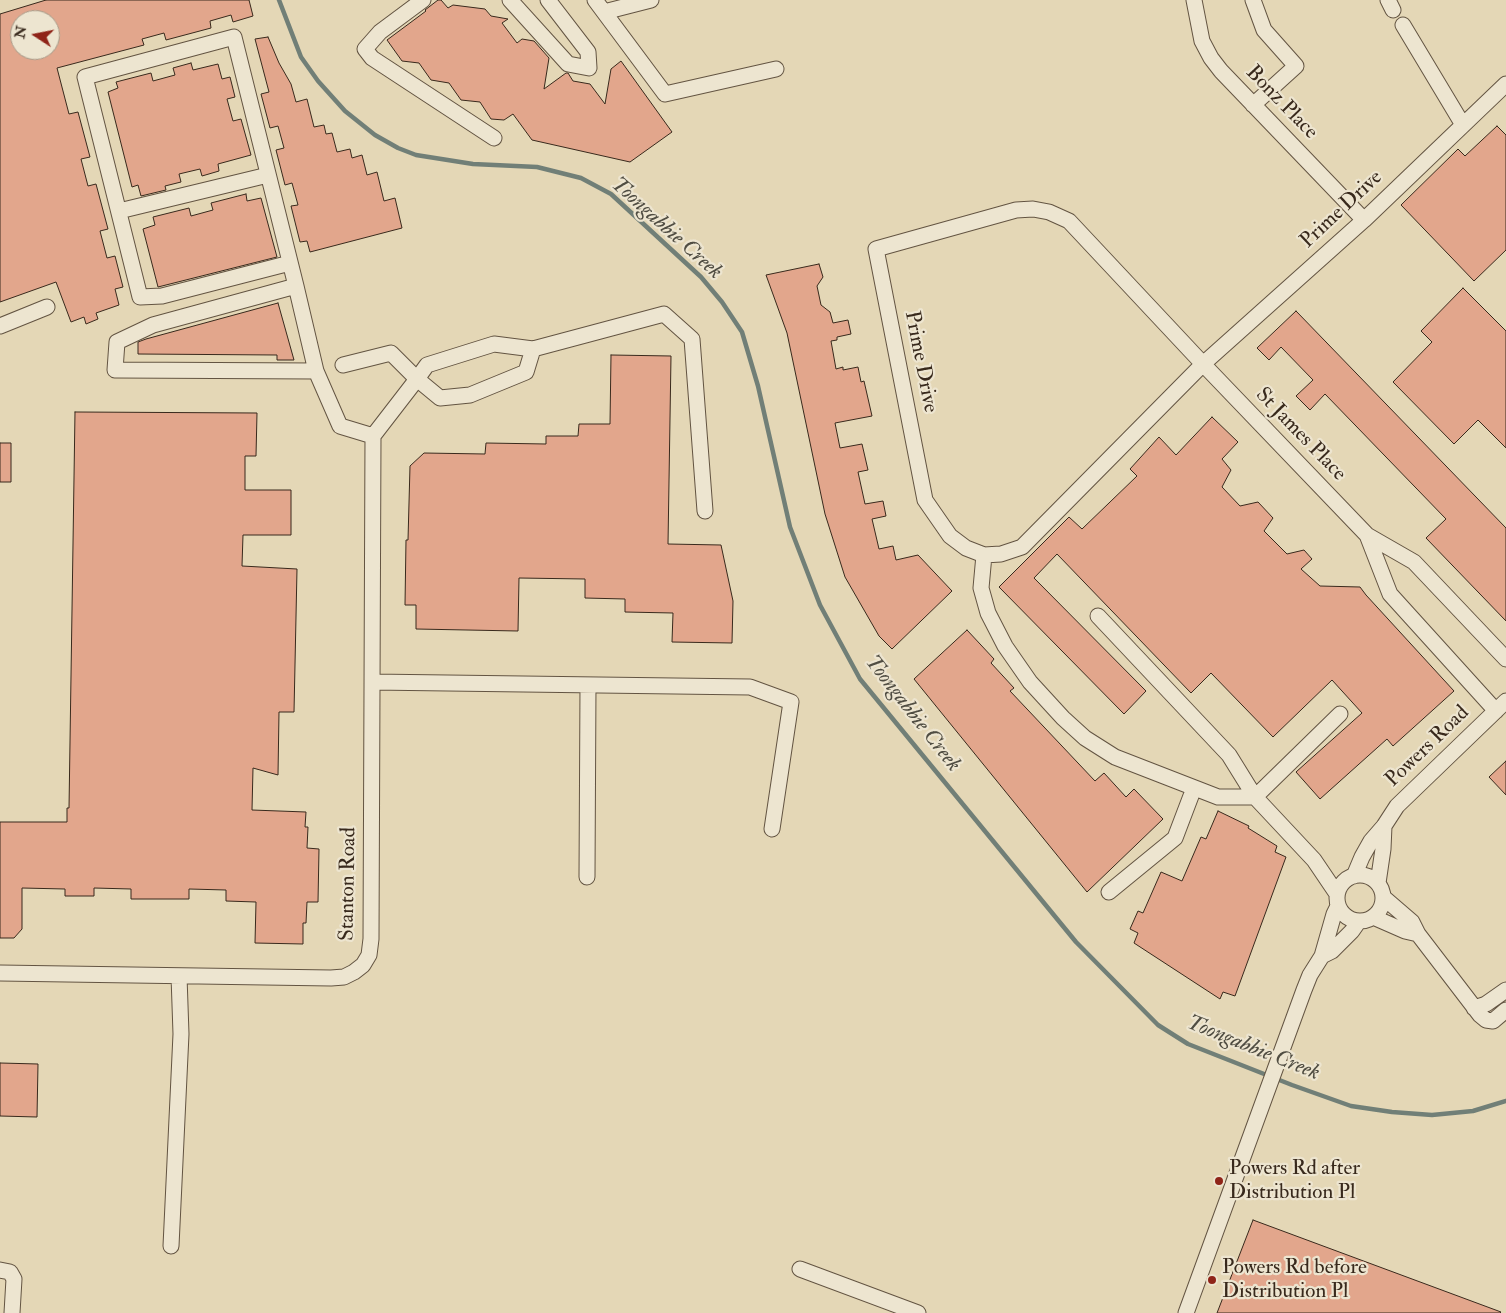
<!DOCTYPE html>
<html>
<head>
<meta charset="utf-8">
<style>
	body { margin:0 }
	#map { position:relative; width:1506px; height:1313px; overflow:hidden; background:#e4d7b6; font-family:"IM FELL Double Pica",serif }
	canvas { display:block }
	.north { position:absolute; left:10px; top:10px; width:50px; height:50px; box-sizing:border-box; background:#ede5d0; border:1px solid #a59a88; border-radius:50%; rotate:281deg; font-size:14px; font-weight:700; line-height:20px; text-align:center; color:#38291c }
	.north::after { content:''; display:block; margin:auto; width:18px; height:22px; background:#8f2418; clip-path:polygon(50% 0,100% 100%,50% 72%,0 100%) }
</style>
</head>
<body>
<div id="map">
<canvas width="1506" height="1313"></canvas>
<div class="north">N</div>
</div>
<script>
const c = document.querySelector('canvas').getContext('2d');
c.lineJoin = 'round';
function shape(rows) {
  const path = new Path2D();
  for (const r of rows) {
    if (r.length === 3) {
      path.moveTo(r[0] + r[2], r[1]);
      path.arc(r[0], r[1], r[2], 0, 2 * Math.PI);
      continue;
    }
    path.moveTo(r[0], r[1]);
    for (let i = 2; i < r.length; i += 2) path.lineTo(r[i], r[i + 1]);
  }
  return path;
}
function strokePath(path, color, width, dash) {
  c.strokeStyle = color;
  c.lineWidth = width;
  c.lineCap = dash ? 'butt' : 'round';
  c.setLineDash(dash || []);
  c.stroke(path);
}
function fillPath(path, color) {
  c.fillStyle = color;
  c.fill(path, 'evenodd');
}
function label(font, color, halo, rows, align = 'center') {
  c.font = font + ' "IM FELL Double Pica",serif';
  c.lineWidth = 4.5;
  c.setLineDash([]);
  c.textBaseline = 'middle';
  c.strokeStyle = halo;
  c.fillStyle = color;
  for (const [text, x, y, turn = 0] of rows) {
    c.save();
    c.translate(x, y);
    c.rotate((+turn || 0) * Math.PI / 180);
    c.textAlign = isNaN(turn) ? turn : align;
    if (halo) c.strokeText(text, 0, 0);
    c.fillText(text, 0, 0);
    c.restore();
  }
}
strokePath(shape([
	[279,0,301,57,318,81,345,111,375,135,398,148,416,155,473,164,537,167,581,178,611,194,701,277,722,302,742,332,758,386,790,527,820,605,860,679,1076,942,1158,1025,1188,1044,1292,1085,1351,1106,1392,1112,1432,1115,1473,1111,1506,1101]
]), '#717f77', 4.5);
const building = shape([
	[46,0,249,0,253,16,233,22,231,15,210,21,211,28,166,40,164,33,142,39,144,45,57,68,69,114,78,112,90,157,81,159,88,186,96,184,108,229,100,231,107,258,115,256,123,287,115,289,119,305,96,313,98,319,86,324,84,317,71,322,56,282,0,302,0,14,46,0],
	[20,20,50,20,50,50,20,50,20,20],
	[438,0,441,0,448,8,453,5,485,9,491,16,508,19,502,23,517,43,522,39,534,41,549,58,544,89,566,73,568,73,573,81,590,84,605,104,611,69,621,61,672,132,630,162,532,140,513,114,504,120,491,119,480,102,461,100,449,83,431,80,419,63,402,61,387,40,426,11,425,10,438,0],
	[268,37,279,63,291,84,296,102,307,99,314,127,324,125,326,134,332,133,337,152,350,149,352,158,362,155,367,175,377,172,384,201,395,198,402,228,310,252,307,241,300,242,291,206,298,205,292,183,285,185,276,150,284,148,278,126,270,128,261,94,269,92,255,39,268,37],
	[191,63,193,70,218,64,222,79,230,77,235,97,227,99,233,121,241,119,251,155,218,164,219,171,202,176,200,169,179,174,181,182,165,186,166,190,141,196,138,185,132,187,108,92,118,88,116,82,151,73,153,81,175,75,173,68,191,63],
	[1497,126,1506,135,1506,250,1474,281,1401,205,1458,149,1465,156,1497,126],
	[246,194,247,201,261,198,277,257,158,287,143,229,155,225,153,217,189,208,191,216,213,210,211,203,246,194],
	[819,264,823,277,817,286,821,305,830,312,833,323,848,320,851,334,837,337,837,340,831,341,836,369,843,367,843,370,858,367,861,382,864,381,872,416,835,423,840,448,862,444,868,470,858,472,865,504,883,501,886,516,872,519,879,549,893,546,896,560,918,555,952,591,892,649,879,636,845,577,825,514,787,333,766,275,819,264],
	[1463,288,1506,331,1506,448,1478,420,1454,444,1393,382,1432,342,1421,331,1463,288],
	[278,303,294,360,277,360,277,355,138,354,138,342,146,339,278,303],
	[1296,311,1506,528,1506,621,1426,538,1446,519,1325,394,1310,410,1296,396,1313,380,1281,347,1269,360,1257,348,1296,311],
	[611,355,671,356,668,544,721,545,733,601,732,643,672,642,673,613,625,612,625,599,585,598,585,579,519,578,518,631,416,629,416,605,405,605,406,540,408,540,410,466,424,453,485,454,486,443,546,444,546,436,578,436,579,424,610,424,611,355],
	[75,412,257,413,256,456,245,456,245,490,291,490,291,535,243,535,242,566,297,569,294,712,279,712,278,775,253,768,252,810,306,812,305,827,308,827,307,848,319,849,318,902,307,902,306,923,303,923,303,944,255,943,256,902,226,901,226,890,189,889,189,899,131,899,131,889,94,888,94,896,65,896,65,889,22,888,22,929,14,938,0,938,0,822,67,822,67,808,69,808,75,412],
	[1212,417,1238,442,1222,459,1231,470,1222,487,1240,506,1258,502,1273,518,1264,531,1287,554,1304,550,1312,559,1301,569,1320,586,1360,587,1366,595,1454,691,1393,746,1387,739,1320,799,1296,772,1362,713,1332,680,1273,737,1211,673,1191,693,1057,554,1034,578,1146,691,1124,714,999,587,1069,517,1082,529,1137,476,1130,469,1159,437,1176,455,1212,417],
	[0,443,11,443,11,482,0,482,0,443],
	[967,630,994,659,991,663,1014,688,1010,691,1095,781,1104,773,1126,797,1134,789,1163,819,1087,892,914,679,967,630],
	[1506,761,1506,795,1489,777,1506,761],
	[1218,811,1249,826,1248,828,1277,846,1275,852,1286,857,1235,996,1223,992,1220,999,1134,943,1138,933,1130,929,1138,911,1143,913,1161,872,1182,881,1201,837,1206,839,1218,811],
	[0,1063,38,1064,37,1117,0,1116,0,1063],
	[1253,1220,1501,1312,1500,1313,1217,1313,1253,1220]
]);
fillPath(building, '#e2a68c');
strokePath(building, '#38291c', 1);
const minor = shape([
	[423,0,380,32,365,49,372,58,494,138],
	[510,0,568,64,589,68,588,52,548,0],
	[595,0,665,94,776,69],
	[1194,0,1202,41,1211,58,1221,71,1364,220],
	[1253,0,1264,30,1296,66,1253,105],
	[1388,0,1393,10],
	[604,12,651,0],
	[1403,25,1463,125],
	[1506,84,1364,220,1203,364,1022,547,1001,554,984,555,966,548,950,536,925,500,876,249,1016,210,1033,209,1049,212,1069,221,1203,364,1367,535,1414,562,1506,659],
	[119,211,268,175],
	[290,263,162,296,140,297,85,77,234,37,296,286,316,371,340,426,373,436],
	[296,286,153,325,117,342,115,370,316,371],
	[0,326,47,307],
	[494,344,533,349,526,372,470,395,440,398,417,379,427,365,494,344],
	[533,349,664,314,692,339,705,511],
	[343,365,391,353,417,379,373,436],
	[1367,535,1390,594,1496,711],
	[984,555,981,588,988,613,1005,646,1030,682,1063,718,1085,738,1115,757,1218,797,1255,797,1340,714],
	[1098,616,1229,755,1255,797,1314,860,1337,894],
	[372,682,750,687,791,702,772,829],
	[1360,898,23],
	[1354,876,1362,857,1371,841,1384,826,1397,806,1506,701],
	[587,877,588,685],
	[1378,883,1383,849,1384,826],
	[1109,892,1175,838,1194,788],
	[1383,897,1412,922,1418,934,1480,1015,1486,1020,1493,1021,1506,1010],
	[1373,917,1405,931,1418,934],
	[1322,956,1332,951,1352,931,1359,921],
	[0,973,331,978,344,977,354,972,363,965,369,955,371,939,373,436],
	[1474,1008,1486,1004,1506,990],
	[171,1246,181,1034,179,976],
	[800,1269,918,1313],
	[0,1270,10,1272,14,1279,12,1313],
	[1186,1313,1304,990,1310,975,1322,956,1334,914,1338,906]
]);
strokePath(minor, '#635442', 17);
strokePath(minor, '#ede5d0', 15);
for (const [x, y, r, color] of [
	[1219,1181,5,"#8f2418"],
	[1212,1280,5,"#8f2418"]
]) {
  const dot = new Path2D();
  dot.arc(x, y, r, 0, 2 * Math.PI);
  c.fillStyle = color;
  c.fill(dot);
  strokePath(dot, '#ede5d0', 2);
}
label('21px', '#38291c', '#ede5d0', [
	["Bonz Place",1281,103,46],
	["Prime Drive",1342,210,-43],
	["Prime Drive",920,362,79],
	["St James Place",1300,435,46],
	["Powers Road",1428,747,-44],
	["Stanton Road",349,884,-89]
]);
label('21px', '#38291c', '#ede5d0', [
	["Powers Rd after",1229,1169],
	["Distribution Pl",1229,1193],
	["Powers Rd before",1222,1268],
	["Distribution Pl",1222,1292]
], 'left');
label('italic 22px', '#504d42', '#ede5d0', [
	["Toongabbie Creek",666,229,42],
	["Toongabbie Creek",912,714,52],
	["Toongabbie Creek",1253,1049,22]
]);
</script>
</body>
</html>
